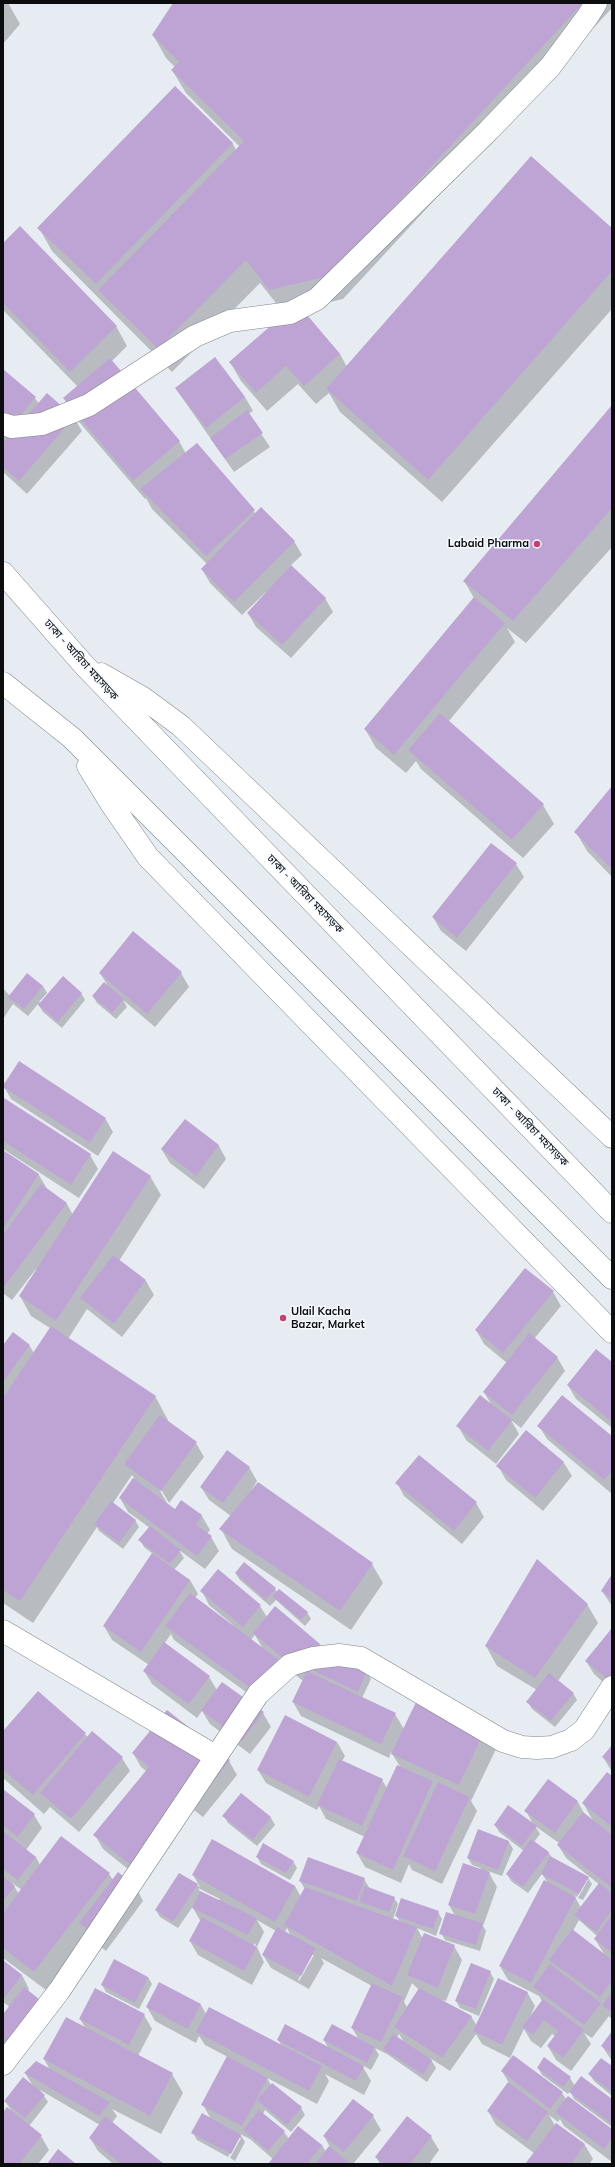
<!DOCTYPE html>
<html>
<head>
<meta charset="utf-8">
<style>
	body { margin:0 }
	#map { position:relative; width:615px; height:2167px; overflow:hidden; background:#e6ecf1; font-family:Mulish,sans-serif }
	canvas { display:block }
	.frame { position:absolute; inset:0; border:4px solid #0b0d0e; pointer-events:none }
</style>
</head>
<body>
<div id="map">
<canvas width="615" height="2167"></canvas>
<div class="frame"></div>
</div>
<script>
const c = document.querySelector('canvas').getContext('2d');
c.lineJoin = 'round';
function fillPath(path, color) {
  c.fillStyle = color;
  c.fill(path, 'evenodd');
}
function shape(rows) {
  const path = new Path2D();
  for (const r of rows) {
    path.moveTo(r[0], r[1]);
    for (let i = 2; i < r.length; i += 2) path.lineTo(r[i], r[i + 1]);
  }
  return path;
}
function strokePath(path, color, width, dash) {
  c.strokeStyle = color;
  c.lineWidth = width;
  c.lineCap = dash ? 'butt' : 'round';
  c.setLineDash(dash || []);
  c.stroke(path);
}
function label(font, color, halo, rows, align = 'center') {
  c.font = font + ' Mulish,"Noto Sans Bengali",sans-serif';
  c.lineWidth = 3;
  c.setLineDash([]);
  c.textBaseline = 'middle';
  c.strokeStyle = halo;
  c.fillStyle = color;
  for (const [text, x, y, turn = 0] of rows) {
    c.save();
    c.translate(x, y);
    c.rotate((+turn || 0) * Math.PI / 180);
    c.textAlign = isNaN(turn) ? turn : align;
    if (halo) c.strokeText(text, 0, 0);
    c.fillText(text, 0, 0);
    c.restore();
  }
}
fillPath(shape([
	[3,3,8,3,20,24,3,44],
	[174,3,612,3,612,8,343,299,301,309,340,354,347,367,612,229,612,309,442,502,340,412,329,393,316,404,298,384,267,411,241,381,230,362,287,312,284,313,260,283,172,372,52,251,39,228,175,87,233,144,236,150,240,147,186,93,172,70,175,67,166,58,153,35],
	[3,244,116,326,127,346,111,362,179,441,186,454,197,445,256,514,294,541,302,555,290,566,325,598,333,612,291,658,256,627,248,613,267,593,266,592,242,615,210,583,202,569,207,564,152,509,146,498,145,499,75,417,64,398,78,387,3,310],
	[215,358,245,397,253,411,248,414,270,447,234,472,176,389],
	[3,371,35,398,39,404,74,418,82,431,27,494,3,472],
	[612,406,612,547,526,643,507,628,515,642,448,722,543,805,554,824,523,858,421,769,416,761,406,773,376,748,365,729,474,598,464,581],
	[612,788,612,877,587,851,576,832],
	[516,864,524,877,466,951,441,931,433,917],
	[100,973,181,973,189,987,155,1027,123,1000,127,1007,116,1019,97,1003,93,996,108,986],
	[43,986,47,993,39,1002,41,1003,81,993,85,1000,62,1028,43,1012,38,1004,28,1016,13,1004,3,1019,3,988,10,996],
	[19,1062,105,1118,113,1132,98,1156,11,1099,3,1085],
	[4,1099,90,1155,98,1169,79,1198,3,1149],
	[185,1120,219,1146,226,1159,204,1189,170,1163,162,1150],
	[3,1151,39,1175,47,1189,67,1204,73,1215,150,1176,161,1195,119,1261,146,1281,154,1295,122,1337,87,1309,68,1339,155,1396,168,1420,167,1422,196,1443,204,1457,169,1503,159,1486,158,1487,168,1505,175,1510,181,1501,202,1516,210,1530,207,1534,211,1537,219,1551,205,1569,179,1550,184,1558,174,1570,190,1580,198,1594,195,1598,232,1626,233,1625,209,1605,202,1591,260,1606,267,1617,275,1608,320,1645,323,1651,367,1672,371,1679,362,1698,395,1714,404,1729,419,1697,497,1747,471,1801,477,1811,442,1884,412,1870,409,1864,401,1883,365,1867,357,1853,365,1837,326,1819,319,1806,317,1810,266,1783,258,1770,337,1742,345,1756,342,1761,382,1780,387,1788,401,1768,391,1752,389,1758,301,1716,293,1702,303,1681,279,1661,287,1674,264,1705,174,1640,171,1634,164,1644,209,1677,217,1690,263,1713,271,1727,250,1754,210,1724,202,1711,197,1718,152,1684,144,1671,149,1665,112,1640,104,1626,153,1554,144,1547,140,1540,150,1528,128,1512,120,1498,134,1478,132,1475,113,1503,135,1520,139,1527,123,1549,99,1531,97,1527,33,1623,3,1603,3,1347,29,1345,34,1353,50,1328,31,1316,20,1296,37,1270,36,1269,12,1300,3,1293],
	[255,1635,263,1649,251,1640],
	[553,1292,561,1306,534,1339,557,1357,565,1371,521,1428,511,1420,519,1434,496,1464,466,1440,458,1426,492,1406,484,1392,507,1363,484,1344,476,1330],
	[612,1364,612,1428,576,1399,568,1385],
	[539,1426,612,1437,612,1494,547,1439],
	[526,1432,564,1463,572,1476,543,1511,506,1480,498,1466],
	[249,1467,257,1481,250,1492,372,1564,383,1583,351,1630,232,1549,221,1529,231,1516,209,1500,201,1487],
	[397,1483,476,1503,484,1517,462,1544,404,1496],
	[236,1574,275,1589,277,1592,307,1612,311,1619,305,1626,276,1600,270,1606,240,1580],
	[612,1576,612,1606,602,1591],
	[587,1604,598,1623,558,1681,573,1693,577,1700,555,1727,532,1709,528,1702,537,1690,497,1666,486,1646],
	[612,1629,612,1690,594,1674,586,1661],
	[38,1692,88,1737,122,1758,130,1771,79,1832,50,1807,44,1814,3,1778,3,1732],
	[612,1746,612,1772,603,1757],
	[133,1753,229,1761,237,1775,203,1817,194,1810,139,1878,103,1849,95,1835,146,1771,141,1767],
	[612,1777,612,2020,609,2016,592,2038,584,2033,591,2044,571,2071,556,2060,548,2046,555,2036,552,2034,541,2048,531,2041,524,2029,510,2058,482,2044,476,2034,450,2071,430,2058,436,2068,427,2082,387,2054,375,2048,379,2055,371,2070,362,2065,371,2081,364,2095,325,2074,329,2081,317,2104,267,2078,271,2085,301,2108,305,2115,291,2132,265,2110,263,2114,284,2132,289,2139,322,2145,326,2152,330,2147,324,2136,373,2116,381,2130,353,2164,269,2164,273,2159,250,2139,240,2134,245,2142,235,2161,230,2158,241,2138,239,2138,228,2157,197,2140,193,2133,211,2119,203,2105,228,2057,205,2045,199,2036,196,2043,155,2021,147,2007,160,1984,201,2005,206,2014,282,2047,278,2039,329,2049,324,2040,359,2040,352,2028,372,1986,321,1958,324,1963,309,1989,271,1968,263,1955,276,1931,257,1920,264,1932,257,1947,254,1943,254,1947,257,1947,264,1962,252,1985,198,1955,190,1941,201,1922,193,1908,196,1902,178,1928,160,1917,156,1910,180,1874,200,1887,193,1875,295,1886,301,1897,305,1889,300,1881,364,1879,370,1889,394,1898,398,1904,393,1919,400,1922,396,1915,438,1912,442,1919,436,1936,417,1928,423,1939,454,1946,462,1960,446,2001,441,2000,471,2016,477,2026,527,1992,535,2006,530,2017,542,2001,539,1996,508,1980,500,1966,548,1883,542,1874,528,1893,511,1881,507,1874,524,1851,499,1832,495,1825,534,1826,526,1811,549,1780,578,1802,585,1815,593,1821,583,1803],
	[535,1826,559,1843,558,1845,566,1858,600,1885,581,1908,574,1895,577,1897,586,1880,588,1880,578,1898,583,1900,592,1884,588,1878,552,1858,549,1853,534,1842,540,1834],
	[198,1888,220,1899,219,1901,201,1893],
	[579,1920,597,1936,595,1939,604,1954,573,1931],
	[287,1928,291,1936,285,1932],
	[312,1955,314,1955,299,1981,298,1980],
	[412,1983,419,1990,407,2007,404,2002],
	[399,2034,404,2042,397,2038],
	[3,1790,34,1815,42,1828,26,1850,36,1857,40,1865,109,1874,113,1880,136,1887,143,1901,106,1951,87,1936,46,1990,3,1958],
	[12,1883,22,1890,19,1894],
	[241,1794,271,1818,275,1825,257,1846,228,1823,224,1816],
	[509,1842,513,1849,502,1876,488,1871,497,1887,483,1926,486,1931,480,1951,445,1940,441,1933,455,1916,449,1905,481,1868,472,1865,468,1858],
	[257,1857,293,1861,297,1868,290,1880,261,1864],
	[3,1961,22,1975,29,1989,28,1992,44,2004,3,2047,3,2016,10,2007,3,2002],
	[490,1972,494,1979,479,2016,460,2008,456,2001],
	[148,1977,152,1984,139,2009,106,1992,102,1985],
	[144,2015,152,2029,138,2056,172,2074,183,2093,161,2134,112,2109,117,2116,112,2123,163,2164,113,2164,98,2151,90,2138,100,2125,40,2090,48,2102,29,2126,41,2136,49,2150,38,2164,3,2164,3,2114,12,2112,5,2101,33,2086,25,2073,50,2070,44,2059,86,2029,80,2019],
	[612,2033,612,2061,602,2046],
	[612,2067,612,2096,594,2081,590,2075],
	[538,2068,570,2078,575,2086,612,2101,612,2127,574,2099,570,2091,568,2094,542,2075],
	[502,2071,562,2093,566,2099,612,2130,612,2162,564,2126,560,2119,558,2122,549,2115,555,2126,556,2124,585,2145,593,2159,589,2164,526,2164,534,2153,496,2125,488,2111,509,2083],
	[431,2137,439,2150,429,2164,380,2164,376,2157]
]), '#0003');
fillPath(shape([
	[173,3,583,3,330,276,269,290,246,260,158,349,98,290,244,141,171,70,179,62,152,35],
	[175,86,233,143,96,284,37,228],
	[531,156,612,228,612,271,428,480,326,389],
	[20,226,117,326,70,372,3,303,3,243],
	[297,303,340,354,304,386,286,366,256,393,229,362],
	[215,357,245,397,206,428,175,388],
	[110,358,180,441,133,481,63,398],
	[3,369,36,397,3,436],
	[47,393,74,417,19,481,3,467,3,443],
	[612,405,612,508,513,621,463,581],
	[247,410,263,433,225,459,210,438],
	[197,443,255,510,206,556,140,489],
	[261,507,295,541,234,602,201,569],
	[291,565,326,598,282,645,247,613],
	[474,597,505,623,394,755,364,729],
	[440,713,544,804,512,840,408,750],
	[612,786,612,869,574,832],
	[491,843,517,863,457,938,432,917],
	[133,931,182,972,147,1014,99,973],
	[27,973,43,986,24,1009,8,997],
	[63,976,82,993,58,1022,38,1005],
	[104,982,124,999,112,1013,92,996],
	[19,1061,106,1118,90,1143,3,1087],
	[4,1098,91,1154,71,1185,3,1141],
	[185,1119,219,1145,196,1176,161,1149],
	[3,1150,39,1174,3,1229],
	[113,1151,151,1176,56,1321,19,1296],
	[41,1184,67,1203,4,1287,3,1235],
	[113,1255,146,1280,114,1324,80,1298],
	[525,1268,554,1291,503,1353,475,1330],
	[51,1326,156,1396,20,1601,3,1590,3,1398],
	[13,1332,30,1345,3,1382,3,1345],
	[529,1333,558,1357,512,1415,483,1392],
	[596,1349,612,1362,612,1422,567,1385],
	[480,1395,512,1420,488,1451,456,1426],
	[562,1395,612,1436,612,1471,604,1480,537,1426],
	[160,1415,197,1442,161,1491,124,1464],
	[526,1430,564,1462,535,1498,496,1466],
	[227,1450,250,1467,223,1503,200,1487],
	[419,1455,477,1502,454,1531,395,1483],
	[133,1478,175,1509,181,1500,202,1515,196,1525,212,1536,197,1556,119,1498],
	[258,1482,373,1563,340,1611,219,1529],
	[111,1501,136,1520,119,1543,94,1524],
	[150,1526,181,1550,170,1564,138,1540],
	[152,1553,190,1580,141,1652,103,1626],
	[537,1559,588,1604,535,1678,485,1646],
	[244,1562,276,1588,266,1600,235,1573],
	[218,1569,261,1605,243,1627,200,1591],
	[612,1574,612,1599,601,1591],
	[279,1589,308,1612,301,1620,272,1596],
	[190,1593,279,1660,256,1692,165,1626],
	[275,1606,320,1644,298,1671,253,1633],
	[612,1628,612,1683,585,1661],
	[164,1642,210,1676,189,1704,143,1671],
	[322,1649,367,1671,358,1692,312,1670],
	[307,1671,396,1713,381,1744,292,1702],
	[549,1673,574,1693,551,1721,526,1702],
	[222,1682,264,1712,242,1741,201,1710],
	[38,1691,86,1733,33,1795,3,1770,3,1731],
	[419,1696,486,1728,459,1785,391,1754],
	[167,1710,230,1760,195,1804,131,1865,93,1835,149,1767,132,1753],
	[285,1715,337,1742,309,1797,257,1770],
	[92,1731,123,1757,71,1819,40,1793],
	[612,1745,612,1765,602,1757],
	[339,1759,383,1779,362,1826,317,1805],
	[397,1765,433,1781,393,1870,356,1853],
	[607,1772,612,1776,612,1827,582,1803],
	[548,1779,578,1801,555,1833,524,1811],
	[438,1782,470,1797,435,1871,403,1856],
	[3,1789,35,1814,18,1837,3,1826],
	[241,1793,271,1817,253,1840,222,1816],
	[508,1805,537,1826,522,1846,494,1825],
	[583,1812,612,1835,612,1888,557,1845],
	[478,1829,509,1841,498,1870,467,1858],
	[3,1831,36,1857,18,1880,3,1869],
	[61,1836,110,1873,34,1972,3,1948,3,1913],
	[212,1839,295,1886,275,1922,192,1875],
	[531,1839,549,1852,523,1887,506,1874],
	[263,1843,294,1861,286,1873,256,1857],
	[550,1856,589,1877,579,1894,541,1874],
	[308,1857,365,1878,357,1901,299,1881],
	[463,1863,490,1872,475,1914,448,1905],
	[118,1872,136,1887,98,1938,79,1923],
	[179,1873,198,1884,173,1922,155,1910],
	[3,1877,15,1886,3,1901],
	[544,1880,576,1897,531,1983,499,1966],
	[599,1883,612,1893,612,1910,596,1932,574,1915],
	[365,1886,395,1897,389,1912,359,1902],
	[305,1887,417,1927,392,1986,284,1925],
	[200,1891,257,1918,248,1935,192,1908],
	[401,1898,439,1911,433,1929,395,1916],
	[446,1912,483,1923,476,1945,439,1934],
	[611,1916,612,1917,612,1953,594,1939],
	[202,1917,257,1947,244,1971,189,1941],
	[277,1927,316,1948,301,1976,262,1955],
	[572,1929,612,1960,612,1981,600,1997,549,1960],
	[424,1933,455,1945,438,1988,407,1975],
	[114,1959,148,1977,135,2003,101,1985],
	[3,1960,22,1975,5,1997,3,1995],
	[471,1963,491,1971,476,2009,455,2001],
	[550,1964,601,2003,584,2025,533,1987],
	[498,1978,528,1992,502,2045,473,2031],
	[159,1982,201,2004,188,2029,146,2007],
	[372,1983,403,1997,381,2042,351,2028],
	[24,1987,45,2004,12,2047,3,2040,3,2014],
	[95,1988,145,2014,129,2045,79,2019],
	[419,1988,472,2016,442,2058,394,2027],
	[612,1992,612,2012,602,2006],
	[543,1999,584,2030,563,2058,547,2046,558,2031,544,2020,533,2035,522,2027],
	[209,2007,322,2066,309,2091,196,2032],
	[66,2017,173,2073,150,2116,43,2059],
	[285,2024,364,2066,356,2081,277,2040],
	[332,2024,375,2047,367,2063,323,2040],
	[612,2031,612,2054,601,2046],
	[393,2034,432,2060,423,2075,383,2049],
	[513,2055,563,2092,550,2109,501,2071],
	[227,2056,268,2078,242,2126,201,2105],
	[544,2057,571,2077,563,2087,537,2068],
	[601,2058,612,2066,612,2092,588,2074],
	[36,2061,110,2102,99,2116,24,2073],
	[581,2076,612,2099,612,2124,569,2092],
	[23,2077,45,2095,25,2118,4,2101],
	[508,2082,548,2112,527,2141,487,2111],
	[272,2083,302,2107,287,2125,257,2100],
	[568,2096,612,2129,612,2138,604,2149,555,2112],
	[353,2099,374,2115,344,2152,323,2136],
	[7,2107,42,2135,19,2164,3,2164,3,2112],
	[259,2110,285,2131,268,2151,243,2130],
	[202,2113,241,2135,231,2154,191,2133],
	[105,2116,164,2164,121,2164,89,2138],
	[407,2116,432,2136,410,2164,384,2164,375,2157],
	[556,2123,585,2144,571,2164,525,2164],
	[298,2126,322,2145,307,2164,268,2164],
	[329,2146,351,2164,315,2164],
	[58,2149,76,2164,47,2164]
]), '#bea4d4');
const minor = shape([
	[3,424,12,427,42,424,89,405,195,336,230,321,290,313,317,299,489,130,550,67,588,16,596,3],
	[3,1631,215,1756],
	[3,2064,59,1991,258,1694,290,1665,313,1658,339,1655,361,1658,503,1741,522,1747,537,1748,552,1747,571,1740,584,1730,612,1687]
]);
const highway = shape([
	[3,573,84,665,612,1212],
	[101,674,143,698,181,726,612,1137],
	[3,683,72,738,612,1278],
	[88,766,112,805,148,857,612,1332]
]);
strokePath(minor, '#80868a', 23);
strokePath(highway, '#80868a', 23);
strokePath(minor, '#fff', 22);
strokePath(highway, '#fff', 22);
for (const [x, y, r, color] of [
	[537,544,4,"#cb3e6c"],
	[283,1318,4,"#cb3e6c"]
]) {
  const dot = new Path2D();
  dot.arc(x, y, r, 0, 2 * Math.PI);
  c.fillStyle = color;
  c.fill(dot);
  strokePath(dot, '#f4faff', 1.5);
}
label('bold 11px', '#0b0d0e', '#f4faff', [
	["Labaid Pharma",529,544],
	["Ulail Kacha",291,1312,"left"],
	["Bazar, Market",291,1325,"left"]
], 'right');
label('11px', '#0b0d0e', '#f4faff', [
	["ঢাকা - আরিচা মহাসড়ক",81,660,48],
	["ঢাকা - আরিচা মহাসড়ক",305,894,46],
	["ঢাকা - আরিচা মহাসড়ক",530,1127,46]
]);
</script>
</body>
</html>
